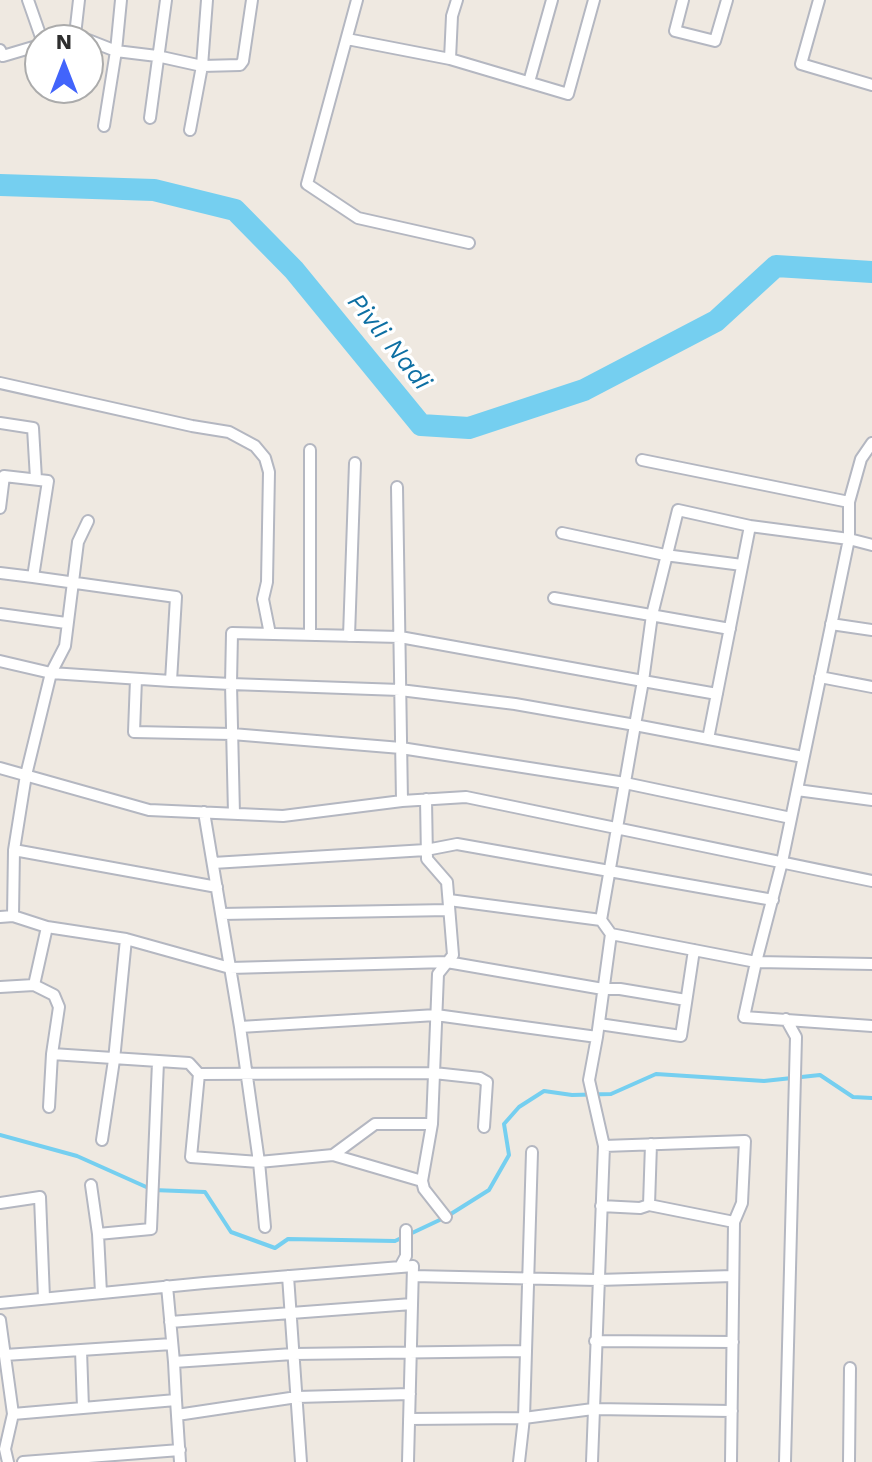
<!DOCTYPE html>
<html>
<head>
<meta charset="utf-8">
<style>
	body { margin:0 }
	#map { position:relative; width:872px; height:1462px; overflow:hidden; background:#efe9e1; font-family:"Work Sans",sans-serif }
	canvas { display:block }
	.north { position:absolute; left:24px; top:24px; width:80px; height:80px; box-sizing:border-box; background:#fff; border:2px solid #ababab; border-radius:50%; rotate:0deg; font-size:22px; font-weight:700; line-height:32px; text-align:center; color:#2e2e2e }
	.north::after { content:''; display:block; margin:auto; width:28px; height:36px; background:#4264fb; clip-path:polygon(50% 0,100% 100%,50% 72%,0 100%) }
</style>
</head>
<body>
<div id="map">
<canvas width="872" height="1462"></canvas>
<div class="north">N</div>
</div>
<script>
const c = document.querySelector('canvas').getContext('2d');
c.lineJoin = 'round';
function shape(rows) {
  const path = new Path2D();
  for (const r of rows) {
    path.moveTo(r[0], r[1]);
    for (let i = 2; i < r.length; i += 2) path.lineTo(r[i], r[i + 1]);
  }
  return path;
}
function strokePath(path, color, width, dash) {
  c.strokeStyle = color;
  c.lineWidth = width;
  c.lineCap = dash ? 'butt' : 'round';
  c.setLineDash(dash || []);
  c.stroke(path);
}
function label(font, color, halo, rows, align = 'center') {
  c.font = font + ' "Work Sans",sans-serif';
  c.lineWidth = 7;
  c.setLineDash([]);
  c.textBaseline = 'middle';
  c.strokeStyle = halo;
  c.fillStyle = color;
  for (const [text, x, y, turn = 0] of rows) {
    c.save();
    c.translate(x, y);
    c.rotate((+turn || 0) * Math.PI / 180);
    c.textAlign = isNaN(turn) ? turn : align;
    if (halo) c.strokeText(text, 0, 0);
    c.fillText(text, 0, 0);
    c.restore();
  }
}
strokePath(shape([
	[0,1135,77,1156,153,1190,205,1192,231,1232,275,1248,288,1239,395,1241,446,1217,489,1190,509,1155,504,1124,519,1107,544,1091,572,1095,611,1094,656,1074,764,1081,820,1075,853,1097,872,1098]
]), '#75cff0', 4);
strokePath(shape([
	[0,185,154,190,235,210,294,270,421,425,469,428,584,390,716,321,776,266,872,272]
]), '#75cff0', 22);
const street = shape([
	[28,0,42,40],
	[121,0,116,51,157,56,202,66,190,130],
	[207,0,202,66,240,65,243,61,252,0],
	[357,0,307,184,358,218,469,243],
	[683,0,675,31,715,41,727,0],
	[819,0,801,64,872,85],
	[75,35,79,0],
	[347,39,450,59,568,94,594,0],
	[59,40,75,35,80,37],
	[88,40,116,51,104,126],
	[0,50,3,56,40,45],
	[450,59,452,16,457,0],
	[529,82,552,0],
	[150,118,166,0],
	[0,383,192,426,229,432,255,446,265,458,269,472,267,582,263,599,270,634],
	[0,423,33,428,36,479],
	[310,450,310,635],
	[642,460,849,502],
	[397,487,402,801],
	[0,508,4,476,48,481,33,577,176,597,171,681,231,684,234,814],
	[562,533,665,555,742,565],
	[0,573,33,577],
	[554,598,730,629],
	[0,614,66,623],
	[831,624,872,630],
	[349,636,355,463],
	[0,661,51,673,65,646,78,542,88,521],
	[820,677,872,687],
	[136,679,134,732,232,734,401,748,625,783,791,818],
	[717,694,643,681,652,615,678,510,750,526],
	[708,739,750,526,849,539,849,502,861,459,872,443],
	[0,768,149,810,283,816,402,801,466,797,872,881],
	[797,790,872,800],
	[204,812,240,1027,259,1162,333,1155,375,1124,432,1124,438,974,453,955,447,882,427,859,426,799],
	[14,850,217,887],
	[213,863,426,850,457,844,773,900],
	[449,900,601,920,617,828,635,725,643,681,400,637,232,633,231,684,400,690,515,704,635,725,803,757],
	[221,914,449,910],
	[13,916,14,850,26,775,51,673,171,681],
	[0,917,13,916,47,927,126,939,230,968,447,962,603,989,620,989,686,1000],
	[601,920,611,934,756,962,782,862,849,539,872,545],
	[872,964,756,962,744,1017,872,1026],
	[34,985,47,927],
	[0,987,34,985,54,995,59,1007,52,1054,49,1107],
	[599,1024,681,1036,694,950],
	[240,1027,436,1015,597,1037,611,934],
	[597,1037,589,1080,604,1146],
	[52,1054,189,1063,199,1074,434,1073,480,1078,487,1082,484,1127],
	[199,1074,191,1157,259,1162,265,1227],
	[432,1124,422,1181,424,1189,446,1217],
	[102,1140,114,1060,126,939],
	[333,1155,422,1181],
	[91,1185,98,1234,101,1293],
	[0,1203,40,1197,44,1298],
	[649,1205,734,1222],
	[601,1206,640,1208,649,1205,651,1144],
	[98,1234,151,1229,158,1062],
	[400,1267,406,1256,406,1230],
	[288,1276,301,1462],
	[413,1276,598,1280,733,1276],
	[167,1286,174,1362],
	[0,1303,204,1283,413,1266,408,1462],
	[0,1320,13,1414,176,1400,180,1462],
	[170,1322,412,1304],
	[595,1341,733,1342],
	[81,1350,83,1408],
	[5,1355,172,1344],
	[176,1400,174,1362,293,1354,524,1351],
	[177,1415,297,1397,410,1394],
	[409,1419,524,1418,593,1409,732,1411],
	[8,1462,5,1449,13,1414],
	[23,1462,180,1450],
	[519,1462,524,1418,532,1152],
	[592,1462,604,1146,745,1141,742,1203,734,1222,731,1462],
	[785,1462,796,1037,786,1019],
	[849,1462,850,1368]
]);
strokePath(street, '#b4b7c1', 14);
strokePath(street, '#fff', 10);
label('italic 26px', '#0d6fa3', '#fff', [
	["Pivli Nadi",389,342,51]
]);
</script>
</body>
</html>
